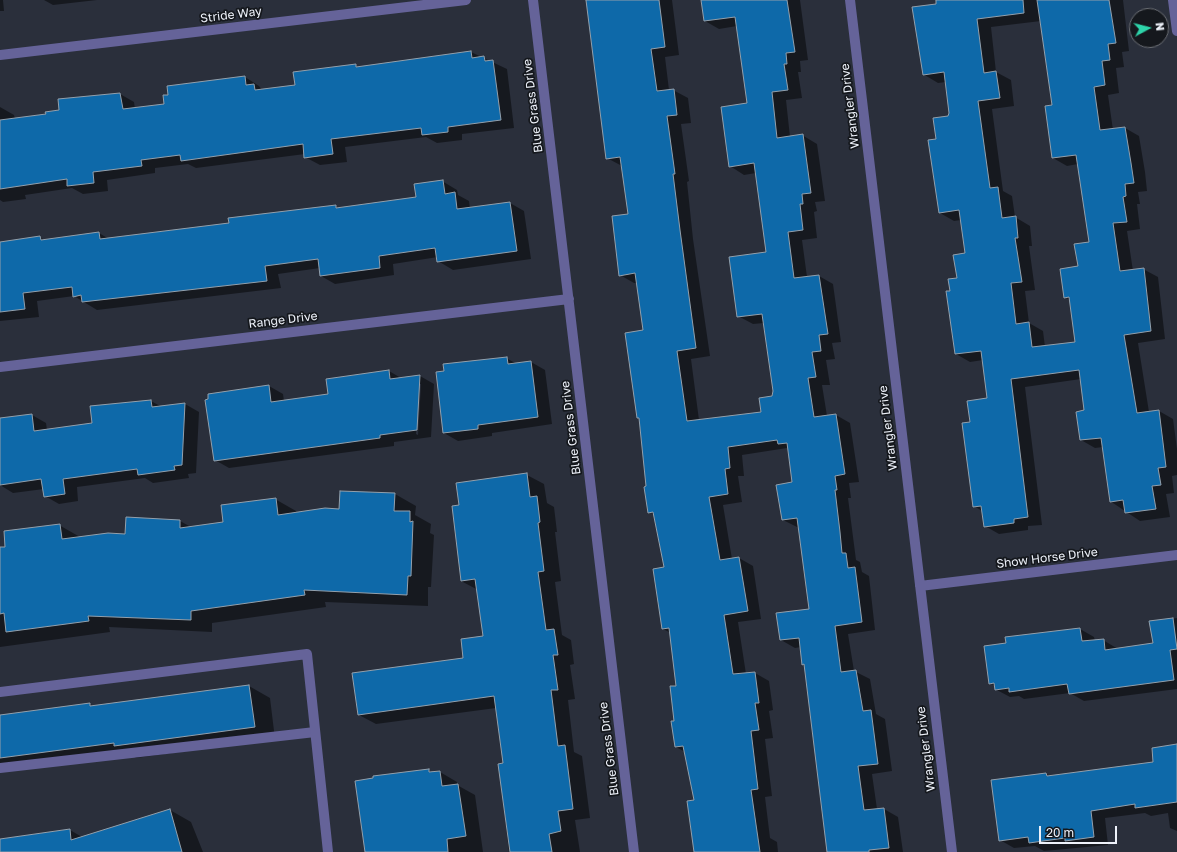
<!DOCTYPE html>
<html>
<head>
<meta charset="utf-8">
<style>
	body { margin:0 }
	#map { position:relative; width:1177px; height:852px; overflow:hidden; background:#2a2f3b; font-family:"Golos Text",sans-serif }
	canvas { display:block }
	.north { position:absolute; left:1129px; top:8px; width:40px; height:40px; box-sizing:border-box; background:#15181d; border:1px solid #6c6f75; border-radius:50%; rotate:83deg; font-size:11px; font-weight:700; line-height:16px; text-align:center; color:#eef2fa }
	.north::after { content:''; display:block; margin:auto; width:14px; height:18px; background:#2ed4aa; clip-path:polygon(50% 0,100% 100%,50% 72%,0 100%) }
	.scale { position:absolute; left:1039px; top:826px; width:78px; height:18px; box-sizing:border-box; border:2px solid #eef2fa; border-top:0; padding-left:5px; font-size:12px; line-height:14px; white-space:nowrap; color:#eef2fa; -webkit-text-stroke:3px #15181d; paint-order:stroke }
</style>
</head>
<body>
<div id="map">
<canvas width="1177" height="852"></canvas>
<div class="north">N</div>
<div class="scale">20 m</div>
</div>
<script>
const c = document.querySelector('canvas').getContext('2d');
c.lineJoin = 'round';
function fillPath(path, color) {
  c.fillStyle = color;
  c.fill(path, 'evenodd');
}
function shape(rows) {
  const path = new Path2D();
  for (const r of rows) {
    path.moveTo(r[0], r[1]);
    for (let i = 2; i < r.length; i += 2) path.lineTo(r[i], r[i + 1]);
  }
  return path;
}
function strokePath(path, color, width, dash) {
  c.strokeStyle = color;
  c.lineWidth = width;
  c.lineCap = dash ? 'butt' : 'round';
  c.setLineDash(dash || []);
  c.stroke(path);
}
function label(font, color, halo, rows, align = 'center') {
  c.font = font + ' "Golos Text",sans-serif';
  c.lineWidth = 3.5;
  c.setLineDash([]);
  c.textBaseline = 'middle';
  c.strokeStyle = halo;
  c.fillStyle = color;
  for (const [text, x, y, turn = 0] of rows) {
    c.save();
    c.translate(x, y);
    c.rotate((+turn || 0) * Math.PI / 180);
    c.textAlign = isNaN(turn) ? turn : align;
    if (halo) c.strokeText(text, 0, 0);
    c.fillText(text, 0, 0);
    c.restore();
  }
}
fillPath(shape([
	[0,0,3,0,4,11,0,11],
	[44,0,97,0,53,5],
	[587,0,672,0,679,55,665,57,669,90,673,90,688,98,691,123,681,124,689,181,687,182,693,239,710,356,691,359,699,420,762,413,773,397,774,391,764,323,753,324,738,316,768,253,756,173,744,175,730,166,748,104,737,26,719,29,705,21,702,0,800,0,808,60,800,61,801,72,798,72,802,98,786,100,790,137,802,135,817,144,825,201,815,202,817,211,814,212,817,238,802,240,807,277,819,276,833,284,841,342,832,343,835,359,826,360,830,385,822,385,827,416,836,415,850,423,859,482,849,483,851,498,848,498,856,560,860,562,862,572,869,576,875,630,848,634,854,671,870,679,876,714,885,719,892,771,872,774,877,809,884,809,898,817,903,852,829,852,806,665,803,664,801,647,795,648,781,640,810,610,799,528,783,520,793,483,789,450,787,448,742,455,744,476,738,476,742,502,723,505,732,559,739,558,753,566,761,619,738,622,746,674,755,673,769,681,773,710,769,711,773,738,765,739,772,796,765,797,770,838,777,842,778,852,695,852,695,801,685,752,676,747,677,687,671,633,663,629,665,568,655,515,649,512,639,419,638,418,644,331,637,283,634,283,620,275,629,215,622,166,607,158],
	[937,0,1123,0,1129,51,1122,52,1124,67,1116,68,1119,93,1108,95,1113,130,1125,128,1139,136,1145,172,1147,191,1138,192,1140,204,1137,204,1140,229,1127,231,1133,271,1143,269,1158,277,1165,339,1138,343,1149,412,1159,411,1173,419,1177,449,1177,475,1172,476,1174,493,1166,494,1170,517,1140,521,1110,501,1103,447,1095,448,1081,440,1085,411,1081,379,1025,387,1042,525,1028,526,1028,530,999,534,985,526,982,511,974,506,972,423,988,399,983,360,970,362,956,354,951,292,958,279,966,254,961,220,954,221,940,213,937,140,950,114,946,82,938,83,923,74],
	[1041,21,1053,106,1053,158,1067,166,1078,164,1090,243,1065,297,1071,301,1076,343,1045,347,1043,331,1029,323,1025,291,1035,290,1029,246,1032,246,1030,226,1015,217,1012,196,1003,191,992,109,1014,106,1011,80,996,72,991,27],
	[471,52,507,69,514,128,462,134,462,140,437,143,426,137,345,147,347,162,320,165,305,157,305,154,196,168,188,164,155,168,155,173,107,180,108,191,83,194,72,188,25,195,26,199,3,202,0,200,0,107,14,115,15,119,60,111,59,100,120,94,134,102,135,109,166,105,245,77,259,86,262,90,296,86,355,65,359,68],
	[442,181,457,190,458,195,469,201,470,209,510,203,524,211,531,259,453,270,438,261,438,257,393,264,394,275,335,284,321,276,320,268,278,274,281,288,97,310,74,296,37,301,39,317,0,321,0,243,40,237,46,241,99,233,109,239,230,224,335,206,339,208,417,197],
	[506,358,517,364,531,362,545,370,552,424,492,433,492,436,458,441,444,433],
	[389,371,401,378,420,376,434,384,431,437,394,442,394,446,229,468,215,460,269,386,283,394,284,401,329,395],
	[419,384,421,384,418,435,416,434],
	[151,401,162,407,185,404,199,412,196,473,188,474,189,478,153,483,145,478,77,487,78,501,59,504,45,496,44,489,13,493,0,485,0,420,32,415,46,423,47,430,93,424],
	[527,475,544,484,547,503,554,507,557,532,555,532,561,581,555,582,562,635,571,640,574,664,570,665,575,699,568,700,574,752,582,756,590,818,575,820,580,852,509,852,499,765,504,764,496,708,376,724,359,715,464,659,484,636,478,590,461,581,460,506,457,484],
	[341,492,395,494,416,506,415,515,431,524,430,533,434,535,431,587,428,587,428,606,325,602,326,607,212,623,212,632,109,627,110,632,0,647,0,548,6,547,59,525,80,537,126,535,180,521,191,527,224,522,275,499,296,511,297,514,340,510],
	[1177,618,1177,689,1084,701,1070,693,1024,699,1019,696,1010,697,995,689,995,686,990,683,1080,629,1094,637,1095,641,1103,640,1118,649,1154,644,1151,622],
	[249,686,270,698,275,739,136,758,131,755,0,772,0,716,90,704,94,706],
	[1177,745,1177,831,1170,828,1168,813,1151,816,1145,813,1105,818,1108,845,1044,851,1035,846,1014,848,1000,840,1046,774,1051,776,1154,762],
	[428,770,434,773,440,772,457,782,457,785,475,795,483,852,365,852],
	[170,810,191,822,203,852,0,852,0,840,70,830,82,837]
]), '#0007');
const building = shape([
	[586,0,659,0,665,47,651,49,657,91,674,89,677,115,667,116,675,174,673,174,680,230,696,348,677,351,687,421,761,412,759,398,772,396,773,391,762,314,737,317,729,257,766,252,754,163,729,167,721,107,747,103,735,17,704,21,701,0,787,0,795,52,786,53,787,64,784,64,788,90,772,92,777,138,803,134,811,193,802,194,803,204,800,204,803,230,788,232,794,278,819,275,828,334,819,335,821,351,812,352,816,377,808,378,814,417,836,414,845,474,835,476,837,490,835,490,840,532,842,553,846,553,848,568,855,567,862,622,835,626,841,672,856,670,863,711,871,710,878,764,858,766,864,810,884,808,889,848,869,850,869,852,827,852,804,664,802,665,799,638,780,640,776,613,809,609,797,518,782,520,776,485,792,482,787,443,778,444,777,440,728,447,730,468,725,469,728,494,709,497,720,560,739,557,748,611,724,615,733,674,755,672,759,703,755,703,759,730,751,731,758,789,751,790,760,852,694,852,687,801,694,800,683,746,675,747,671,721,674,721,670,686,676,686,669,628,662,629,653,569,664,567,653,512,648,513,644,487,646,486,639,418,637,418,625,333,643,330,635,273,619,276,612,216,628,214,620,157,606,159,586,0],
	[936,0,1023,0,1024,13,977,19,984,73,996,71,1000,98,978,101,990,188,998,187,1002,218,1016,216,1018,238,1015,238,1022,282,1011,283,1016,324,1029,322,1032,347,1075,342,1069,297,1064,298,1060,269,1078,266,1074,244,1089,242,1076,155,1052,158,1045,106,1052,105,1037,0,1109,0,1116,43,1108,44,1110,60,1102,61,1105,85,1094,87,1100,130,1125,127,1131,163,1134,183,1125,184,1126,196,1123,197,1127,222,1113,223,1120,271,1144,268,1151,331,1124,335,1137,413,1159,410,1166,467,1158,468,1161,485,1152,486,1156,509,1125,513,1123,500,1110,502,1101,438,1080,440,1076,412,1084,410,1079,370,1011,379,1028,517,1014,519,1014,523,984,527,981,506,973,507,962,423,970,422,967,401,987,398,981,351,955,354,946,291,950,291,948,279,957,278,953,255,965,253,959,210,939,213,928,140,936,139,933,118,948,116,949,113,944,72,923,75,912,7,936,4,936,0],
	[471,51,472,58,484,56,485,61,493,60,501,120,448,127,448,132,422,135,421,128,331,139,333,154,304,158,303,144,181,161,180,155,141,160,142,166,93,172,94,183,67,186,67,179,0,189,0,120,46,114,45,112,59,110,58,99,120,93,123,109,164,104,163,95,168,95,167,86,245,76,246,85,254,84,255,90,295,85,293,72,356,64,356,67,471,51],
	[443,180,445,194,455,192,457,209,510,202,517,251,437,262,435,248,379,256,380,268,320,276,318,259,265,266,267,281,82,302,81,295,73,297,72,287,23,293,25,309,0,312,0,242,40,236,41,240,99,232,100,239,229,223,228,218,336,205,336,208,416,197,414,184,443,180],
	[507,357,508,364,531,361,538,417,478,425,478,429,443,433,436,372,444,371,443,364,507,357],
	[389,370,390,379,420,375,417,430,380,435,380,438,214,461,205,400,208,399,208,394,269,385,271,402,328,394,326,379,389,370],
	[151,400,152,407,185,403,182,465,174,466,175,470,138,475,137,469,63,479,65,494,44,497,41,479,0,485,0,418,32,414,34,431,92,423,90,406,151,400],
	[527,473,530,497,537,496,540,522,538,523,544,571,538,572,546,630,554,629,558,655,553,655,558,690,551,690,558,746,565,745,573,809,558,811,561,831,549,834,552,852,510,852,498,764,503,763,494,696,358,715,352,673,463,658,461,639,483,636,475,579,461,581,452,506,459,505,456,483,527,473],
	[340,491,395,493,394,511,410,511,410,522,413,521,411,576,408,576,407,595,304,590,305,595,191,611,191,620,88,616,89,621,6,632,4,613,0,614,0,547,5,547,4,531,60,524,62,539,108,533,125,534,126,517,180,520,180,528,223,522,221,505,276,498,278,515,325,508,339,509,340,491],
	[1173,618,1177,649,1170,650,1174,680,1069,694,1067,684,1009,692,1009,688,995,690,994,683,989,684,984,646,1006,643,1005,637,1080,628,1082,641,1104,639,1105,650,1153,643,1149,621,1173,618],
	[249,685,255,727,114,746,114,743,0,758,0,715,90,703,90,706,249,685],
	[1177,744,1177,802,1135,808,1135,804,1091,811,1094,837,1065,841,1065,838,1029,843,1028,837,999,841,991,780,1046,773,1047,776,1153,762,1152,748,1177,744],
	[429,769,429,772,440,771,442,786,458,784,466,836,447,839,448,852,365,852,355,781,373,778,373,776,429,769],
	[170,809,182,852,0,852,0,839,70,829,71,840,170,809]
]);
fillPath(building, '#0e69a9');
strokePath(building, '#93a0ac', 1);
strokePath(shape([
	[0,768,315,732]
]), '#656399', 10);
strokePath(shape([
	[533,0,634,852],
	[850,0,952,852],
	[1173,0,1177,31],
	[0,55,466,0],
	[0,367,569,299],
	[920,586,1177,555],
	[0,692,307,654,328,852]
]), '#656399', 10);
label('12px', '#eef2fa', '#15181d', [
	["Stride Way",231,15,-7],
	["Blue Grass Drive",533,106,-97],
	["Wrangler Drive",850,106,-97],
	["Range Drive",283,320,-7],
	["Blue Grass Drive",571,428,-97],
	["Wrangler Drive",888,428,-97],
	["Show Horse Drive",1047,558,-7],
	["Blue Grass Drive",609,749,-97],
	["Wrangler Drive",926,749,-97]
]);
</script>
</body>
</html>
